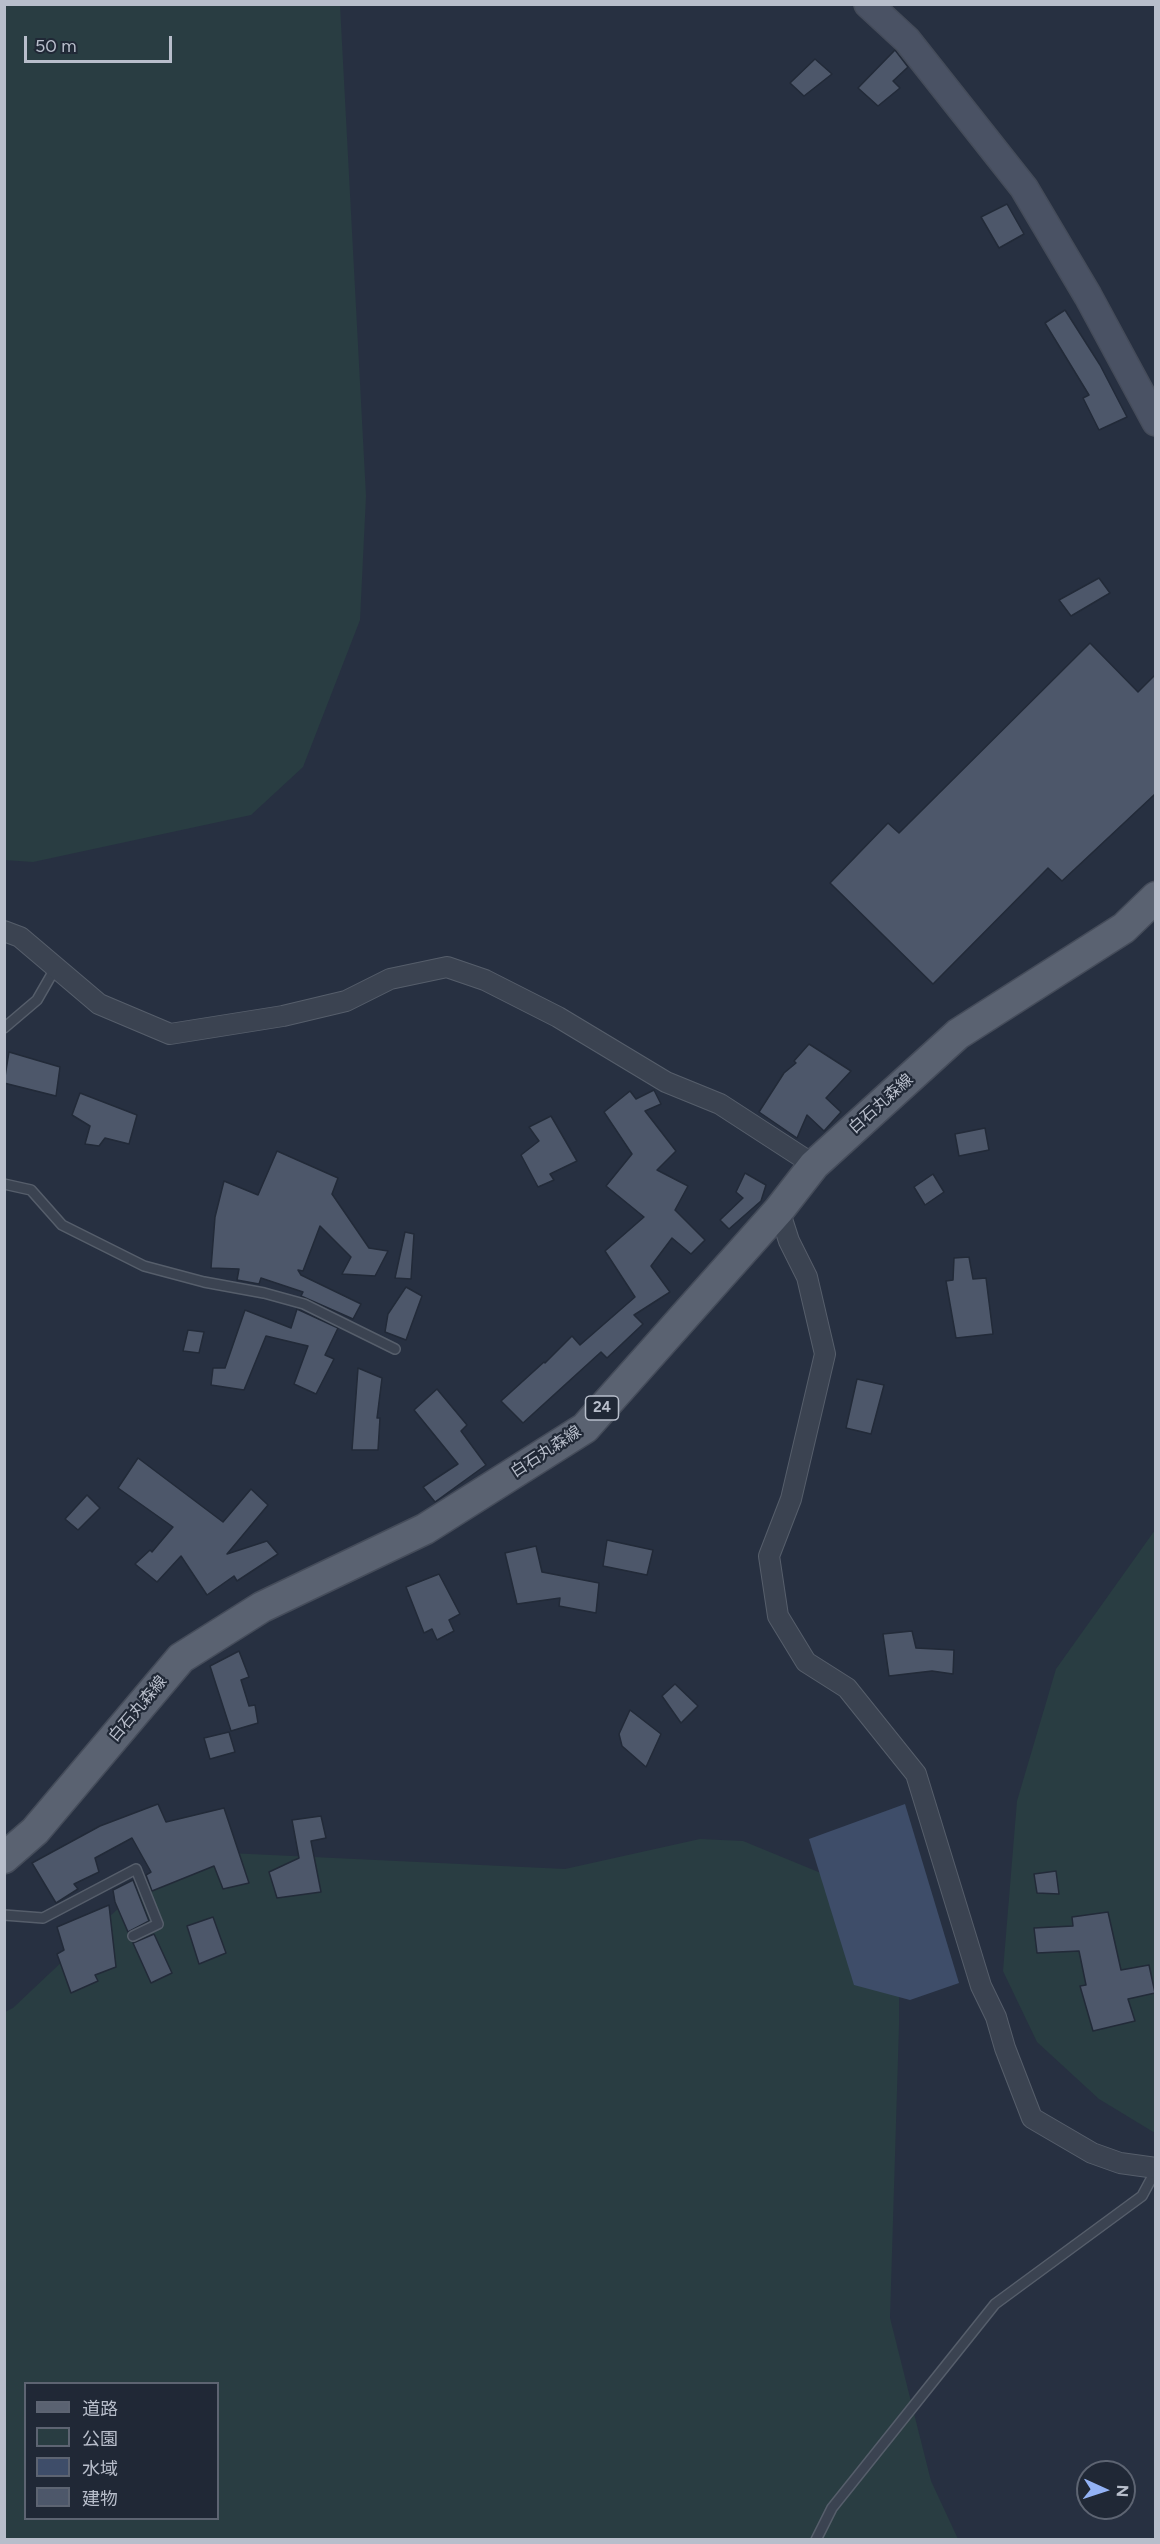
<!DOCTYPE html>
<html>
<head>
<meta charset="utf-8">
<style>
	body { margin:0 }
	#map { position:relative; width:1160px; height:2544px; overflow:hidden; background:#273041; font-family:Figtree,"Noto Sans JP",sans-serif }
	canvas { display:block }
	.frame { position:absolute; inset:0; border:6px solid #b8becb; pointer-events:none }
	.legend { position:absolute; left:24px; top:2382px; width:195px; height:138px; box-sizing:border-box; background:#202836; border:2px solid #5d6472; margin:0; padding:8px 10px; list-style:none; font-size:18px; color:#b8becb }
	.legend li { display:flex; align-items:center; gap:12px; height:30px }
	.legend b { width:30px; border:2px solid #5d6472 }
	.north { position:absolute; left:1076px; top:2460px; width:60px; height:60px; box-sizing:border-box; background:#202836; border:2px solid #5d6472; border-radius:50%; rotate:93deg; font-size:16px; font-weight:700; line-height:24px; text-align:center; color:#b8becb }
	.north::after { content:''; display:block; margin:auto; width:21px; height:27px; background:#93b2f5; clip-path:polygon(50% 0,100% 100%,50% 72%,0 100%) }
	.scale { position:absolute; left:24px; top:36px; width:148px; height:27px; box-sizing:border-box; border:3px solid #b8becb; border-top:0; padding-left:8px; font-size:18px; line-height:21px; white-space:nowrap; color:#b8becb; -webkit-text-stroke:4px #202836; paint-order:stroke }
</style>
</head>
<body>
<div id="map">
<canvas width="1160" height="2544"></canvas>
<div class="frame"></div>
<ul class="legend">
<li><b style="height:8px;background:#5a6271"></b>道路</li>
<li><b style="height:16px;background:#293d42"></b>公園</li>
<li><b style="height:16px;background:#3e4d69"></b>水域</li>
<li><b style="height:16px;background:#4d576a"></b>建物</li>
</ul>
<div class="north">N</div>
<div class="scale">50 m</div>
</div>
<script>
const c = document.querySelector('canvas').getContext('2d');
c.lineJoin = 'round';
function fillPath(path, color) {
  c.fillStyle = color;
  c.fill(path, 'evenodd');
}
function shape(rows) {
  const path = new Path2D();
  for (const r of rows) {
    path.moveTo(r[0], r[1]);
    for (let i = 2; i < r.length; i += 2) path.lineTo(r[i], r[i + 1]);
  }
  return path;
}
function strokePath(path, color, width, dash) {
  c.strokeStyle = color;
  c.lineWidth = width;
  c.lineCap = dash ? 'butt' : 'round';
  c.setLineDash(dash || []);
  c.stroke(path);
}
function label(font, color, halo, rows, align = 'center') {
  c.font = font + ' Figtree,"Noto Sans JP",sans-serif';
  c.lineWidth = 4.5;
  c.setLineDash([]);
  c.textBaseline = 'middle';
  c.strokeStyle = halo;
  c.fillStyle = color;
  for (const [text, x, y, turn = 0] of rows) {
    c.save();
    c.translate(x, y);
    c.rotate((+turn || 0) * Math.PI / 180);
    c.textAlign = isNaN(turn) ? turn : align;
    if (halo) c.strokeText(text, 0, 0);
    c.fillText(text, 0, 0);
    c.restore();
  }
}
fillPath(shape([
	[5,4,340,5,366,496,360,620,303,767,251,815,33,862,4,860],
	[1155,1530,1155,2133,1099,2099,1037,2042,1003,1971,1017,1801,1056,1669],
	[700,1839,743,1841,889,1901,899,1934,899,2025,890,2318,931,2481,958,2539,5,2540,5,2012,13,2008,142,1886,229,1853,565,1869],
	[26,2384,218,2384,218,2518,26,2518]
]), '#293d42');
fillPath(shape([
	[905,1804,959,1983,910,2000,854,1985,809,1839]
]), '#3e4d69');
const building = shape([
	[895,50,908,67,893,81,900,88,878,106,858,88,895,50],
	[815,59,832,74,804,96,790,83,815,59],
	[1007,204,1024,234,999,248,981,217,1007,204],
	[1065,310,1100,365,1127,417,1099,430,1083,398,1089,395,1045,323,1065,310],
	[1099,578,1110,593,1071,616,1059,600,1099,578],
	[1090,643,1138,692,1155,675,1155,794,1062,881,1048,868,933,984,830,883,888,823,899,833,1090,643],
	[809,1044,851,1071,826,1098,841,1112,824,1131,807,1115,797,1138,759,1112,784,1073,796,1063,794,1061,809,1044],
	[9,1052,60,1067,56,1096,4,1083,9,1052],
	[654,1090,661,1104,645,1111,676,1151,657,1170,688,1186,675,1210,705,1240,691,1254,672,1238,651,1266,670,1292,634,1315,643,1324,607,1358,601,1352,523,1423,501,1401,544,1362,545,1363,572,1336,580,1345,635,1297,605,1251,644,1217,606,1186,632,1154,604,1112,630,1091,636,1099,654,1090],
	[80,1093,137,1115,129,1144,105,1138,99,1146,85,1144,90,1126,72,1115,80,1093],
	[551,1116,577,1161,550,1174,554,1180,538,1187,521,1155,539,1141,529,1127,551,1116],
	[985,1128,989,1150,959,1156,955,1134,985,1128],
	[277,1151,338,1178,332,1194,369,1248,388,1251,375,1276,342,1274,351,1257,320,1226,303,1271,298,1270,301,1275,361,1304,353,1319,301,1296,303,1292,261,1278,259,1284,237,1280,239,1269,211,1268,215,1217,224,1181,258,1195,277,1151],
	[745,1173,766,1185,761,1201,729,1229,720,1220,743,1198,736,1192,745,1173],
	[933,1174,944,1192,925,1205,914,1187,933,1174],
	[405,1232,414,1234,411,1279,395,1278,405,1232],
	[969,1257,973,1279,986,1278,993,1334,956,1338,946,1281,953,1280,954,1258,969,1257],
	[406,1287,422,1296,406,1340,385,1332,388,1314,406,1287],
	[297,1309,338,1328,325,1355,334,1359,316,1394,294,1384,308,1346,266,1336,244,1390,211,1385,213,1368,225,1368,245,1310,291,1328,297,1309],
	[188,1330,204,1332,199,1353,183,1351,188,1330],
	[358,1368,382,1378,377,1418,380,1418,378,1450,352,1450,358,1368],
	[857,1379,884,1385,871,1434,846,1428,857,1379],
	[437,1389,467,1425,461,1431,486,1465,435,1502,423,1487,458,1464,414,1410,437,1389],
	[138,1458,223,1522,251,1489,268,1505,227,1554,267,1541,278,1554,237,1581,234,1576,207,1595,181,1556,157,1582,135,1564,150,1550,152,1552,173,1527,118,1488,138,1458],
	[87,1495,100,1508,78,1530,65,1519,87,1495],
	[607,1540,653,1550,647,1575,603,1566,607,1540],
	[536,1546,542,1572,599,1583,596,1613,559,1606,560,1598,517,1604,505,1553,536,1546],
	[439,1574,460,1614,449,1620,454,1631,437,1640,432,1629,424,1633,406,1587,439,1574],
	[912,1631,916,1648,954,1650,953,1674,932,1671,889,1676,883,1634,912,1631],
	[239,1651,249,1677,241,1680,249,1706,255,1705,258,1723,231,1731,210,1666,239,1651],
	[675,1684,698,1706,681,1723,662,1696,675,1684],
	[630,1710,661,1734,646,1767,622,1746,619,1734,630,1710],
	[229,1732,235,1752,210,1759,204,1738,229,1732],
	[158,1804,166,1822,224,1808,249,1883,223,1889,214,1866,152,1891,146,1875,151,1872,132,1838,95,1858,99,1872,74,1884,78,1889,56,1903,32,1863,100,1826,158,1804],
	[321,1816,326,1838,311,1841,321,1892,277,1898,269,1872,299,1858,292,1820,321,1816],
	[1056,1871,1059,1894,1037,1893,1034,1874,1056,1871],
	[133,1880,149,1921,128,1932,115,1902,113,1890,133,1880],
	[109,1905,116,1967,95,1975,98,1981,71,1993,57,1954,64,1950,57,1927,109,1905],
	[1108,1912,1121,1970,1149,1965,1155,1993,1128,1999,1135,2021,1093,2031,1080,1986,1086,1985,1079,1951,1037,1953,1034,1928,1073,1926,1072,1917,1108,1912],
	[213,1917,226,1953,199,1964,187,1926,213,1917],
	[154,1934,172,1973,151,1983,133,1943,154,1934]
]);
fillPath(building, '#4d576a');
strokePath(building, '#222a38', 1.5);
const lane = shape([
	[4,1028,37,1000,56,967],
	[4,1184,31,1190,62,1225,144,1266,204,1282,264,1293,304,1304,395,1349],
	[4,1915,43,1918,136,1869,158,1924,133,1936],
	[816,2540,832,2508,995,2304,1142,2196,1156,2170]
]);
const street = shape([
	[4,931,20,937,99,1004,170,1034,283,1016,346,1001,390,979,447,967,485,980,558,1017,666,1082,720,1104,814,1165],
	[779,1210,789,1241,807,1277,825,1354,791,1499,769,1556,778,1616,806,1662,847,1688,916,1774,981,1986,996,2017,1005,2048,1032,2118,1092,2153,1120,2163,1156,2168]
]);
const secondary = shape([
	[868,4,907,40,1024,188,1088,296,1156,422]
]);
const primary = shape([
	[4,1858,35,1831,181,1658,262,1607,425,1529,585,1428,779,1210,814,1165,958,1034,1124,928,1156,897]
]);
strokePath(lane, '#565e6b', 12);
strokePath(street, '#565e6b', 22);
strokePath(secondary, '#454c5a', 30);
strokePath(primary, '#454c5a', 33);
strokePath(lane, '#3b4351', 9);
strokePath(street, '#3b4351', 20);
strokePath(secondary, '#4a5264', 27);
strokePath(primary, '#5a6271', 30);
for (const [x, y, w] of [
	[602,1408,33]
]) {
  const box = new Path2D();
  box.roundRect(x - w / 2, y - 12, w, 24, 4.5);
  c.fillStyle = '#202836';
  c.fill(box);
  strokePath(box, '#b8becb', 1.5);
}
label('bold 15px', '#b8becb', null, [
	["24",602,1408]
]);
label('16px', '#b8becb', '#202836', [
	["白石丸森線",881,1104,-42],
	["白石丸森線",546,1452,-33],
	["白石丸森線",138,1709,-50]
]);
</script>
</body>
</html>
